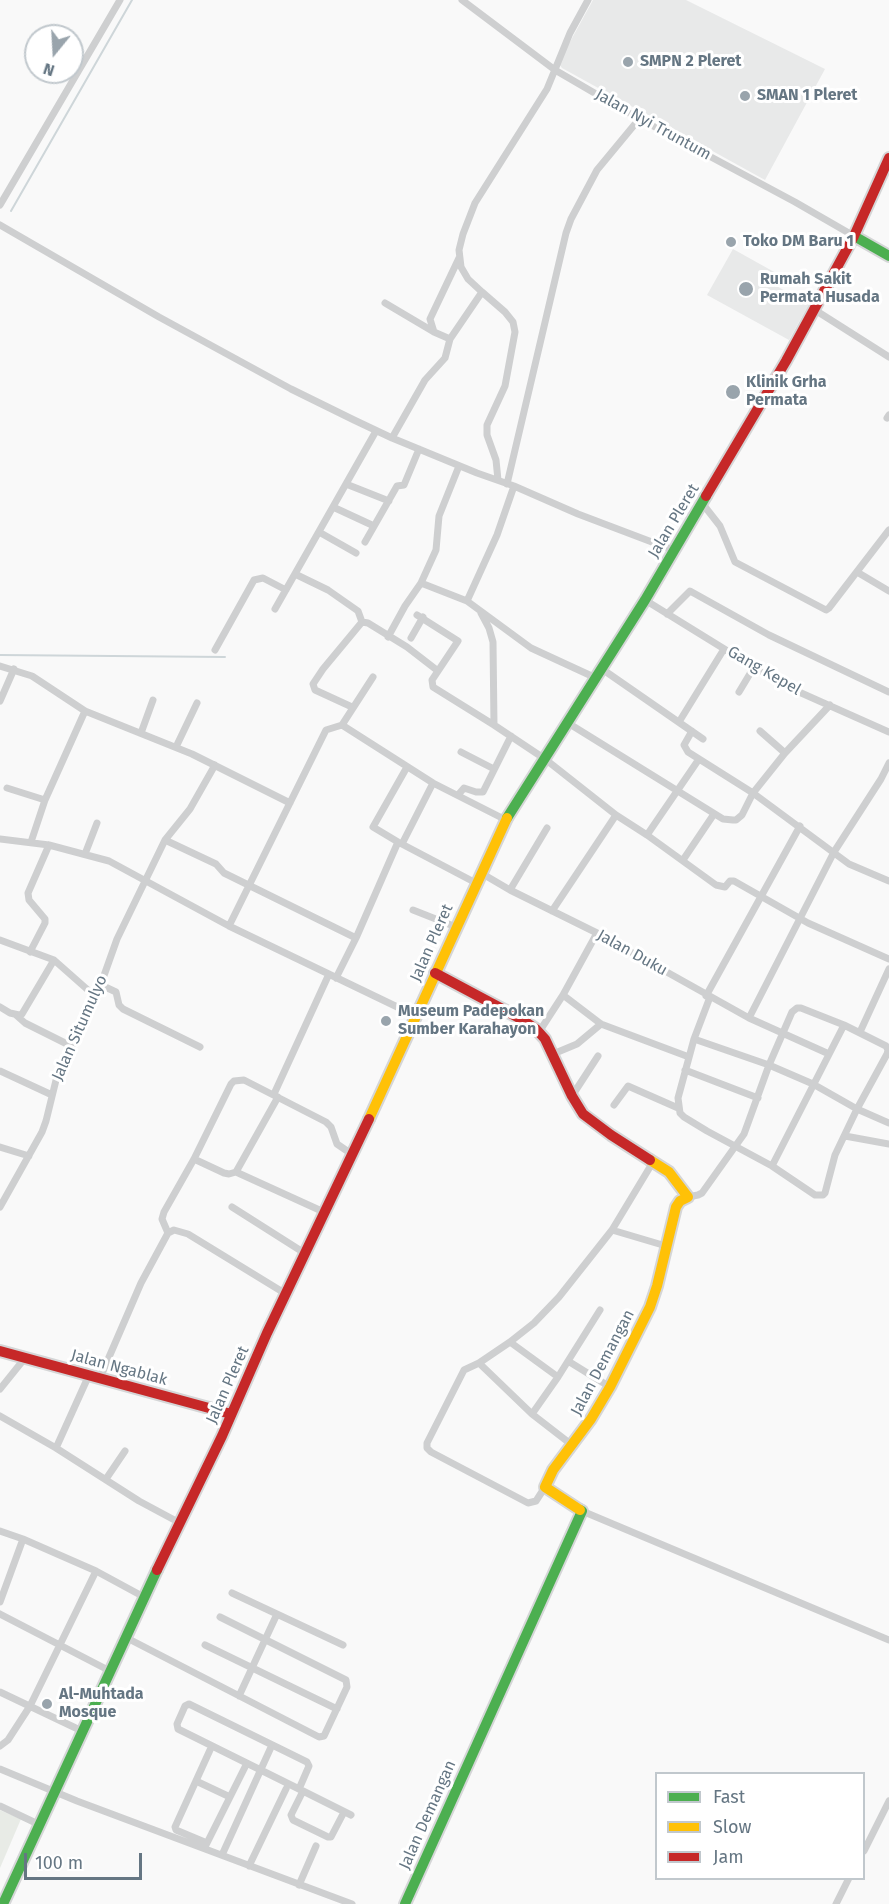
<!DOCTYPE html>
<html>
<head>
<meta charset="utf-8">
<style>
	body { margin:0 }
	#map { position:relative; width:889px; height:1904px; overflow:hidden; background:#f9f9f9; font-family:"Fira Sans",sans-serif }
	canvas { display:block }
	.legend { position:absolute; left:655px; top:1772px; width:210px; height:108px; box-sizing:border-box; background:#fff; border:2px solid #c1c8cd; margin:0; padding:8px 10px; list-style:none; font-size:18px; color:#657683 }
	.legend li { display:flex; align-items:center; gap:12px; height:30px }
	.legend b { width:30px; border:2px solid #c1c8cd }
	.north { position:absolute; left:24px; top:24px; width:60px; height:60px; box-sizing:border-box; background:#fff; border:2px solid #c1c8cd; border-radius:50%; rotate:198deg; font-size:16px; font-weight:700; line-height:24px; text-align:center; color:#657683 }
	.north::after { content:''; display:block; margin:auto; width:21px; height:27px; background:#99a4ac; clip-path:polygon(50% 0,100% 100%,50% 72%,0 100%) }
	.scale { position:absolute; left:24px; top:1853px; width:118px; height:27px; box-sizing:border-box; border:3px solid #657683; border-top:0; padding-left:8px; font-size:18px; line-height:21px; white-space:nowrap; color:#657683; -webkit-text-stroke:4px #fff; paint-order:stroke }
</style>
</head>
<body>
<div id="map">
<canvas width="889" height="1904"></canvas>
<ul class="legend">
<li><b style="height:8px;background:#4caf50"></b>Fast</li>
<li><b style="height:8px;background:#ffc107"></b>Slow</li>
<li><b style="height:8px;background:#c62828"></b>Jam</li>
</ul>
<div class="north">N</div>
<div class="scale">100 m</div>
</div>
<script>
const c = document.querySelector('canvas').getContext('2d');
c.lineJoin = 'round';
function fillPath(path, color) {
  c.fillStyle = color;
  c.fill(path, 'evenodd');
}
function shape(rows) {
  const path = new Path2D();
  for (const r of rows) {
    path.moveTo(r[0], r[1]);
    for (let i = 2; i < r.length; i += 2) path.lineTo(r[i], r[i + 1]);
  }
  return path;
}
function strokePath(path, color, width, dash) {
  c.strokeStyle = color;
  c.lineWidth = width;
  c.lineCap = dash ? 'butt' : 'round';
  c.setLineDash(dash || []);
  c.stroke(path);
}
function label(font, color, halo, rows, align = 'center') {
  c.font = font + ' "Fira Sans",sans-serif';
  c.lineWidth = 6;
  c.setLineDash([]);
  c.textBaseline = 'middle';
  c.strokeStyle = halo;
  c.fillStyle = color;
  for (const [text, x, y, turn = 0] of rows) {
    c.save();
    c.translate(x, y);
    c.rotate((+turn || 0) * Math.PI / 180);
    c.textAlign = isNaN(turn) ? turn : align;
    if (halo) c.strokeText(text, 0, 0);
    c.fillText(text, 0, 0);
    c.restore();
  }
}
fillPath(shape([
	[593,0,686,0,825,69,765,180,562,68,559,64,560,60],
	[733,249,776,273,771,283,809,304,789,340,707,295]
]), '#e8e9e9');
fillPath(shape([
	[0,1810,21,1819,0,1868]
]), '#e8ebe6');
strokePath(shape([
	[11,211,132,0],
	[0,655,225,657]
]), '#ced6d9', 2);
const fast = shape([
	[854,236,889,256],
	[507,818,645,600,706,496],
	[3,1904,157,1570],
	[405,1904,582,1511,580,1510]
]);
const slow = shape([
	[369,1119,507,818],
	[580,1510,545,1487,553,1470,591,1419,610,1387,650,1307,657,1286,676,1207,680,1201,688,1197,669,1172,650,1160]
]);
const jam = shape([
	[706,496,786,361,854,236,889,158],
	[435,973,523,1020,536,1029,545,1039,572,1096,583,1114,611,1135,650,1160],
	[0,1351,231,1414],
	[157,1570,222,1436,267,1333,369,1119]
]);
strokePath(fast, '#d5d6d7', 14);
strokePath(slow, '#d5d6d7', 14);
strokePath(jam, '#d5d6d7', 14);
strokePath(shape([
	[462,0,555,70,627,112,795,202,854,236],
	[0,205,120,0],
	[0,225,159,317,291,389,354,420,392,438,477,473,514,486,578,514,673,550],
	[482,292,505,312,513,322,515,332,505,386,487,425,487,435,496,460,498,480],
	[385,303,434,332,450,339],
	[815,310,889,357],
	[434,332,430,319,459,258],
	[887,418,889,415],
	[392,438,425,380,445,358,450,339,482,292,468,279,461,267,459,250,463,234,475,203,547,89,570,33,588,0],
	[346,484,389,501],
	[507,484,566,233,571,219,597,170,640,118],
	[702,503,720,526,735,562,826,610,829,608,889,530],
	[333,507,374,526],
	[319,532,356,553],
	[365,542,397,486,404,485,419,449],
	[857,572,889,591],
	[295,574,328,590,358,611,362,622],
	[421,583,467,601,497,535,514,486],
	[645,600,781,684,889,732],
	[467,601,531,648,596,678],
	[275,609,376,431],
	[481,613,489,628,493,642,494,725],
	[667,614,690,591,769,635,889,692],
	[417,615,458,641,432,680,433,687,494,725,545,759,616,815,647,835,699,759],
	[388,637,405,606,421,583,436,550,439,516,459,466],
	[411,638,423,617],
	[215,650,254,580,263,578,286,590],
	[0,666,32,676,85,711,192,754,290,803],
	[602,669,703,739],
	[739,692,754,667],
	[0,701,14,669],
	[352,707,315,690,313,684,323,669,362,622,368,623,407,647,438,671],
	[679,722,724,649],
	[568,723,723,819,733,820,736,820,742,815,753,793,785,753,830,705],
	[342,725,433,783,506,820],
	[692,731,684,745,688,752,753,793,849,864,889,881],
	[760,731,785,753],
	[141,733,153,700],
	[176,747,197,703],
	[461,752,494,769],
	[407,767,373,827,398,842,476,883],
	[7,788,45,800],
	[458,795,464,788,476,792,483,792,511,736],
	[647,835,716,885,725,887,730,881,734,881,808,923,889,959],
	[0,839,49,845,109,861,229,926,416,1016],
	[165,840,216,864,224,873,356,938],
	[31,842,45,800,85,711],
	[402,844,433,783],
	[85,854,97,823],
	[683,860,714,814],
	[481,873,510,890,597,933,749,1018,829,1054],
	[510,890,547,828],
	[413,910,456,927],
	[552,911,616,815],
	[229,926,326,730,342,725,373,677],
	[0,940,54,960,97,998],
	[30,952,45,923,45,919,29,900,28,893,49,845],
	[336,978,356,938,398,842],
	[101,985,116,992,119,1005,123,1009,200,1047],
	[563,995,601,1024,689,1057],
	[706,996,800,826],
	[0,1007,10,1013,19,1015,22,1014,54,960],
	[16,1015,25,1023,71,1046],
	[749,1018,834,852,881,779,889,763],
	[539,1032,563,995,597,933],
	[860,1032,889,969],
	[694,1039,769,1065,813,1084,857,1109,835,1155,825,1193,823,1195,815,1195,772,1166,707,1131,684,1117,680,1113,678,1098,694,1039,710,997],
	[553,1054,577,1044,601,1024],
	[685,1070,758,1098],
	[0,1071,52,1095],
	[274,1094,329,974],
	[572,1096,598,1056],
	[614,1105,628,1086,678,1108],
	[845,1136,889,1144],
	[0,1147,29,1156],
	[194,1159,224,1173,229,1174,236,1172,326,1213],
	[772,1166,844,1025],
	[236,1172,278,1097],
	[688,1197,698,1195,702,1193,744,1134,769,1065,792,1012,797,1008,801,1008,844,1025,886,1046,888,1050,887,1054,857,1109,889,1123],
	[0,1207,42,1132,46,1121,58,1072,91,1012,117,939,165,840,190,809,215,765],
	[232,1207,306,1254],
	[612,1230,666,1246],
	[168,1233,162,1219,164,1212,194,1159,231,1084,234,1081,244,1080,326,1122,331,1127,337,1144,353,1155],
	[510,1342,558,1377],
	[568,1361,610,1387],
	[479,1363,532,1414,572,1445],
	[100,1378,141,1283,168,1233,174,1230,188,1234,286,1294],
	[0,1389,25,1358],
	[532,1414,558,1377,600,1310],
	[0,1416,56,1448,139,1501,180,1523],
	[56,1448,89,1375],
	[106,1479,125,1451],
	[545,1487,536,1501,528,1503,431,1452,427,1448,427,1443,464,1370,479,1363,510,1342,534,1323,559,1297,612,1230,653,1162],
	[582,1511,889,1640],
	[0,1531,23,1539,96,1571,144,1597],
	[232,1593,343,1645],
	[0,1602,23,1539],
	[0,1614,110,1671],
	[125,1637,319,1737,324,1736,347,1687,346,1680,220,1617],
	[205,1645,337,1709],
	[0,1692,82,1731],
	[239,1696,277,1614],
	[0,1746,8,1740,30,1706,96,1571],
	[0,1769,77,1801,352,1904],
	[196,1781,230,1797],
	[299,1789,178,1729,177,1724,185,1706,189,1704,307,1762,309,1766,299,1789,351,1815],
	[303,1791,291,1815,293,1820,328,1837,331,1837,344,1812],
	[0,1806,38,1824],
	[207,1843,176,1830,175,1827,210,1750],
	[206,1845,245,1767],
	[864,1851,889,1801],
	[222,1855,272,1745],
	[249,1866,286,1789],
	[299,1885,316,1846],
	[836,1904,849,1878]
]), '#cecfd0', 7);
strokePath(fast, '#4caf50', 10);
strokePath(slow, '#ffc107', 10);
strokePath(jam, '#c62828', 10);
for (const [x, y, r, color] of [
	[628,62,6,"#99a4ac"],
	[745,96,6,"#99a4ac"],
	[731,242,6,"#99a4ac"],
	[746,289,8,"#99a4ac"],
	[733,392,8,"#99a4ac"],
	[386,1021,6,"#99a4ac"],
	[47,1704,6,"#99a4ac"]
]) {
  const dot = new Path2D();
  dot.arc(x, y, r, 0, 2 * Math.PI);
  c.fillStyle = color;
  c.fill(dot);
  strokePath(dot, '#fff', 2);
}
label('bold 16px', '#657683', '#fff', [
	["SMPN 2 Pleret",640,62],
	["SMAN 1 Pleret",757,96],
	["Toko DM Baru 1",743,242],
	["Rumah Sakit",760,280],
	["Permata Husada",760,298],
	["Klinik Grha",746,383],
	["Permata",746,401],
	["Museum Padepokan",398,1012],
	["Sumber Karahayon",398,1030],
	["Al-Muhtada",59,1695],
	["Mosque",59,1713]
], 'left');
label('16px', '#657683', '#fff', [
	["Jalan Nyi Truntum",653,125,29],
	["Jalan Pleret",674,521,-59],
	["Gang Kepel",764,671,30],
	["Jalan Pleret",432,943,-66],
	["Jalan Duku",632,953,29],
	["Jalan Situmulyo",80,1028,-66],
	["Jalan Demangan",603,1363,-62],
	["Jalan Ngablak",119,1368,15],
	["Jalan Pleret",228,1385,-66],
	["Jalan Demangan",428,1815,-66]
]);
</script>
</body>
</html>
